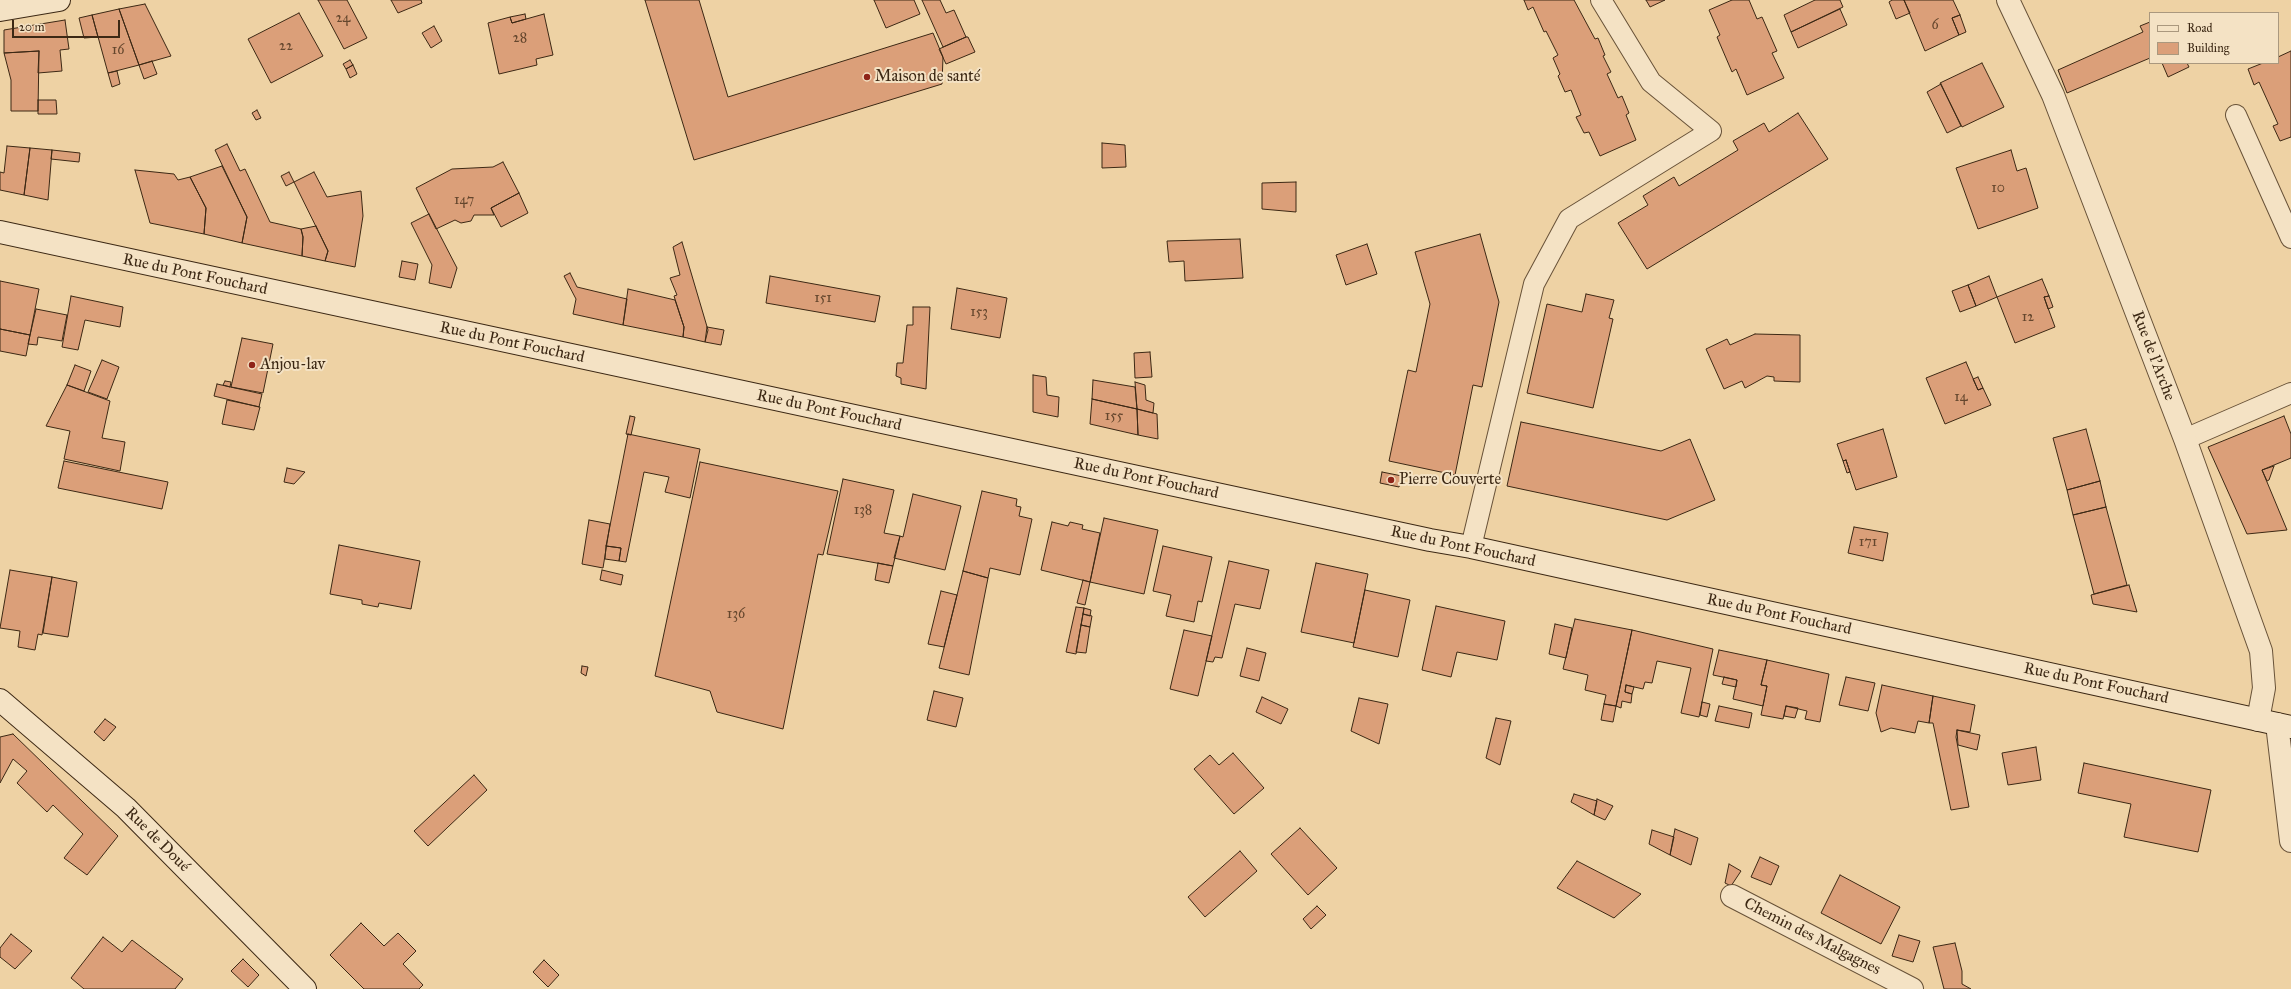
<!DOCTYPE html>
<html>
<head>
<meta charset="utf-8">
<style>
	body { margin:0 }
	#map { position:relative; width:2291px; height:989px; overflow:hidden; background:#eed2a4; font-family:"IM FELL Great Primer",serif }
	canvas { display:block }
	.legend { position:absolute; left:2149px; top:12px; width:130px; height:52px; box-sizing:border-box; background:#f4e2c4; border:1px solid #aa987e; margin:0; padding:5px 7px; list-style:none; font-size:12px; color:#3c2814 }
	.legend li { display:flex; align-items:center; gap:8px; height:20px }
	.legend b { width:20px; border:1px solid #aa987e }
	.scale { position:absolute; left:12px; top:20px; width:108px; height:18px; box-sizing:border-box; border:2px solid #3c2814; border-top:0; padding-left:5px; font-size:12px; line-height:14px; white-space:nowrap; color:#3c2814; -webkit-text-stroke:3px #f4e2c4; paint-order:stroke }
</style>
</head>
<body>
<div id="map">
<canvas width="2291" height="989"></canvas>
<ul class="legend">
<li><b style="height:5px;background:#f4e2c4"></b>Road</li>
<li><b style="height:11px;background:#db9f79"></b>Building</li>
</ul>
<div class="scale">20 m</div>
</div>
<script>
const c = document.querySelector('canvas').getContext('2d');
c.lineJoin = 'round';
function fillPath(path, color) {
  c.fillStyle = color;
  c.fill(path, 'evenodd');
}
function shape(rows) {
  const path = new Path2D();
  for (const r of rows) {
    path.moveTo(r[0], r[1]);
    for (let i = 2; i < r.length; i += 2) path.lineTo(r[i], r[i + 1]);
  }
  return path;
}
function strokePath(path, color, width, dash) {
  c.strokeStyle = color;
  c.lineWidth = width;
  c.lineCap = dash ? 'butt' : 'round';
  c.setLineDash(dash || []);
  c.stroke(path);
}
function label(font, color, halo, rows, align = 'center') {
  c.font = font + ' "IM FELL Great Primer",serif';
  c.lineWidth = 4;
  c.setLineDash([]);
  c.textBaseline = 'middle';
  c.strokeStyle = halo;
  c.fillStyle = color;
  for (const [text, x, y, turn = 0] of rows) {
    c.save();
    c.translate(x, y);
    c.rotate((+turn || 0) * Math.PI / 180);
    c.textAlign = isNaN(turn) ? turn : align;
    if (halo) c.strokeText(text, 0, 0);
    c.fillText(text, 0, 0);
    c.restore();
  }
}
const building = shape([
	[318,0,347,0,367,38,344,49,318,0],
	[391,0,421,0,422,3,398,13,391,0],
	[645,0,699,0,728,97,933,33,943,57,942,84,694,160,645,0],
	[874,0,914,0,920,14,886,28,874,0],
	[922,0,940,0,946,13,954,10,966,37,943,47,922,0],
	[1524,0,1574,0,1595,39,1598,38,1605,55,1603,56,1611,72,1607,74,1618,98,1622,96,1629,113,1626,115,1636,140,1600,156,1589,132,1584,133,1576,117,1581,115,1571,90,1565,92,1558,76,1560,74,1553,58,1558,55,1546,31,1544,32,1533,7,1528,10,1524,0],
	[1646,0,1665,0,1650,7,1646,0],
	[1732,0,1749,0,1757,19,1762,17,1777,51,1772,53,1784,78,1747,95,1736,69,1732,72,1717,37,1720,35,1709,10,1732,0],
	[1815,0,1840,0,1843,7,1791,32,1784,15,1815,0],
	[1892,0,1904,0,1910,13,1896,19,1889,2,1892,0],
	[1904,0,1953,0,1960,15,1952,18,1959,35,1925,51,1904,0],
	[145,4,171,56,139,65,119,9,145,4],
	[119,9,139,65,108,73,92,15,119,9],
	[1840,9,1847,25,1798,48,1791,32,1840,9],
	[299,13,323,56,271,83,248,39,299,13],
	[525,14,526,19,512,23,510,17,525,14],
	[544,14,553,55,536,59,537,65,499,74,488,23,510,17,512,23,544,14],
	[92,15,98,37,84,38,79,18,92,15],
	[1960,15,1966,32,1959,35,1952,18,1960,15],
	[65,20,69,49,60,50,62,71,38,73,39,51,4,53,4,30,65,20],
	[2150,22,2150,58,2067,93,2058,70,2143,32,2140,26,2150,22],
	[434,26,442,41,431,48,422,33,434,26],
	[966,37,968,37,975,52,946,64,939,49,966,37],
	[39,51,38,111,11,111,11,80,4,53,39,51],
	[2291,51,2291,137,2280,141,2273,126,2278,124,2259,82,2254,85,2248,69,2263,63,2278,63,2278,57,2291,51],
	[350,60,353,65,346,69,343,64,350,60],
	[152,61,157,74,144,79,139,65,152,61],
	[1982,63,2004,107,1962,127,1940,83,1982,63],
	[2162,63,2187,63,2189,67,2168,77,2162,63],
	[353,65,357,74,350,78,346,69,353,65],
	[117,71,120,84,112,87,108,73,117,71],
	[1941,84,1961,126,1947,133,1927,92,1941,84],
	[38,100,56,100,57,114,38,114,38,100],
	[257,110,261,118,256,120,252,113,257,110],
	[1798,113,1828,159,1647,269,1618,223,1648,205,1643,196,1674,177,1679,186,1738,150,1733,141,1764,123,1769,132,1798,113],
	[1102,143,1125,145,1126,167,1102,168,1102,143],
	[227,144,240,171,245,169,270,222,301,229,303,237,302,256,242,243,247,217,215,150,227,144],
	[7,146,30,148,24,195,0,190,0,172,4,173,7,146],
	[30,148,52,150,48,200,24,195,30,148],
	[52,150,80,153,79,162,51,159,52,150],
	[2011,150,2017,171,2026,168,2038,208,1978,229,1956,168,2011,150],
	[503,162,519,193,491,208,494,215,474,215,471,221,461,223,455,220,436,229,416,188,452,169,493,167,503,162],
	[222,166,247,217,242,243,204,234,206,208,190,177,222,166],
	[135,170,174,174,178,180,190,177,206,208,204,234,150,223,135,170],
	[289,172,294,182,286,186,281,176,289,172],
	[314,172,327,197,361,191,363,216,355,267,325,261,328,251,294,182,314,172],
	[1296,182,1296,212,1262,209,1262,183,1296,182],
	[519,193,528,213,501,227,491,208,519,193],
	[429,214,457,268,451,288,429,283,432,265,411,223,429,214],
	[316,226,328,251,325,261,302,256,303,237,301,229,316,226],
	[1480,234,1499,302,1482,387,1473,385,1455,475,1389,461,1408,370,1416,372,1430,304,1415,252,1480,234],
	[1240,239,1243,278,1185,281,1184,261,1169,262,1167,241,1240,239],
	[682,242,708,330,705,342,683,337,684,327,674,296,677,295,670,278,680,275,673,247,682,242],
	[1367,244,1377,274,1346,285,1336,255,1367,244],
	[402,261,418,264,415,280,399,277,402,261],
	[570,273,577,287,627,299,623,325,573,314,576,299,564,276,570,273],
	[770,276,880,296,875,322,766,303,770,276],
	[1989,276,1997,297,1976,306,1968,285,1989,276],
	[2042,279,2049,296,2044,297,2055,327,2015,343,1997,297,2042,279],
	[0,281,39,289,30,335,0,329,0,281],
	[1968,285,1976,306,1960,312,1952,291,1968,285],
	[957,288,1007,298,1000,338,951,329,957,288],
	[628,289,675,300,684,327,683,337,623,325,628,289],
	[1586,294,1614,300,1609,318,1613,319,1593,408,1527,393,1547,304,1582,312,1586,294],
	[71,296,123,307,120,327,85,320,78,350,62,347,71,296],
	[2049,296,2053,307,2048,309,2044,297,2049,296],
	[913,307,930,307,926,389,901,384,901,378,896,376,897,363,903,363,907,325,913,325,913,307],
	[36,309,67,315,62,341,38,337,37,345,28,344,36,309],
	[707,327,724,330,721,345,705,342,707,327],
	[0,329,30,335,26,356,0,351,0,329],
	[1755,334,1800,335,1800,382,1774,381,1774,377,1767,376,1745,388,1742,381,1724,389,1706,349,1727,339,1730,345,1755,334],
	[242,338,273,344,263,393,231,387,242,338],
	[1150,352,1152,377,1135,378,1134,353,1150,352],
	[102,360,119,367,107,399,88,392,102,360],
	[1966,362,1978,390,1983,388,1991,405,1945,424,1926,378,1966,362],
	[75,365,91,371,84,391,67,385,75,365],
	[1033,375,1046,377,1047,395,1059,397,1058,417,1033,412,1033,375],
	[1978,377,1983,388,1978,390,1973,379,1978,377],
	[1093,380,1135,387,1137,409,1092,399,1093,380],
	[225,381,231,382,230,387,223,385,225,381],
	[1135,382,1145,385,1146,400,1154,403,1153,413,1137,409,1135,382],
	[217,384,262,394,259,407,214,396,217,384],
	[67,385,110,401,102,438,125,442,120,471,64,459,70,431,46,426,67,385],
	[1092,399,1137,409,1138,435,1090,424,1092,399],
	[227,400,260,407,254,430,222,424,227,400],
	[1137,409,1157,414,1158,439,1138,435,1137,409],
	[630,416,635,417,631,435,626,434,630,416],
	[2284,416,2291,434,2291,458,2262,470,2287,530,2247,534,2208,447,2284,416],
	[1521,422,1661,451,1690,439,1715,500,1667,520,1507,486,1521,422],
	[1883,429,1897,477,1856,490,1846,460,1843,461,1837,444,1883,429],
	[2086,429,2100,481,2067,490,2053,438,2086,429],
	[628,434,700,449,690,498,665,492,669,477,644,472,626,562,619,561,621,548,606,546,628,434],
	[1846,460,1850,472,1847,473,1843,461,1846,460],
	[64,461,168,482,162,509,58,488,64,461],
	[700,462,838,491,823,555,818,554,783,729,717,712,710,691,655,676,700,462],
	[2274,466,2269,480,2267,481,2262,470,2274,466],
	[287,468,305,472,294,484,284,482,287,468],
	[1382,472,1402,476,1399,487,1380,483,1382,472],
	[843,479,894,490,884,533,900,536,893,566,827,554,843,479],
	[2100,481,2106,507,2073,515,2067,490,2100,481],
	[982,491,1017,499,1016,506,1021,507,1019,516,1032,519,1020,575,990,568,988,578,963,571,982,491],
	[913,494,961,506,945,570,894,558,900,536,903,537,913,494],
	[2106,507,2127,585,2094,594,2073,515,2106,507],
	[1104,518,1158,530,1144,594,1090,582,1104,518],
	[589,520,610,524,603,568,582,564,589,520],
	[1052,522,1068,526,1070,522,1083,525,1082,529,1100,533,1090,582,1041,570,1052,522],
	[1854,527,1888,533,1883,561,1848,553,1854,527],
	[339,545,420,561,411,609,379,603,378,607,362,604,362,600,330,594,339,545],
	[606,546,621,548,619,561,605,559,606,546],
	[1163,546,1212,557,1202,602,1198,601,1194,622,1166,616,1171,595,1153,591,1163,546],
	[1229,561,1269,570,1260,609,1235,604,1222,658,1215,657,1213,662,1206,661,1229,561],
	[878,563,893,566,889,583,875,580,878,563],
	[1316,563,1368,574,1354,643,1301,632,1316,563],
	[10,570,52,577,42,635,38,634,35,650,18,647,20,631,0,628,10,570],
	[602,570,623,575,621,585,600,580,602,570],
	[963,571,988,578,969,675,939,668,963,571],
	[52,577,77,582,68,637,43,633,52,577],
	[1083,580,1090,582,1085,605,1077,603,1083,580],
	[2129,585,2137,612,2093,604,2091,595,2129,585],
	[1365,590,1410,600,1398,657,1353,647,1365,590],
	[941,591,957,595,944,647,928,644,941,591],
	[1436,606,1505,621,1497,660,1457,652,1451,677,1422,670,1436,606],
	[1076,607,1084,608,1076,654,1066,652,1076,607],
	[1084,608,1091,610,1090,616,1083,614,1084,608],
	[1083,614,1092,616,1090,627,1081,625,1083,614],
	[1575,619,1632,630,1616,706,1604,704,1606,695,1585,690,1588,675,1563,669,1575,619],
	[1555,624,1572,628,1566,658,1549,654,1555,624],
	[1081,625,1090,627,1086,653,1076,652,1081,625],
	[1184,630,1212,636,1198,696,1170,689,1184,630],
	[1632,630,1713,649,1699,717,1681,713,1691,668,1657,661,1652,683,1645,682,1643,689,1626,685,1625,692,1632,694,1631,703,1622,701,1621,708,1616,706,1632,630],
	[1247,648,1266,653,1259,681,1240,676,1247,648],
	[1719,650,1767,660,1761,685,1767,686,1763,706,1733,699,1737,680,1713,675,1719,650],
	[1767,660,1829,674,1820,722,1805,719,1807,711,1786,706,1783,719,1761,715,1767,686,1761,685,1767,660],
	[582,666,588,667,586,676,581,673,582,666],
	[1724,677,1737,680,1736,687,1722,684,1724,677],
	[1846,677,1875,683,1868,711,1839,705,1846,677],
	[1626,685,1634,687,1632,694,1625,692,1626,685],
	[1882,685,1933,696,1929,723,1918,721,1915,733,1891,728,1881,732,1876,713,1882,685],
	[934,691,963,698,956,727,927,720,934,691],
	[1933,696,1975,705,1970,732,1957,730,1956,737,1969,807,1951,810,1933,723,1929,723,1933,696],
	[1262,697,1288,709,1281,724,1256,712,1262,697],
	[1359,698,1388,704,1379,744,1351,731,1359,698],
	[1702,702,1710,704,1707,717,1700,715,1702,702],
	[1604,704,1616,706,1613,722,1601,720,1604,704],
	[1719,706,1752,713,1749,728,1715,721,1719,706],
	[1786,706,1798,708,1795,718,1784,716,1786,706],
	[1496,718,1511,721,1500,765,1486,758,1496,718],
	[105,719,116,727,104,741,94,732,105,719],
	[1957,730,1980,735,1977,750,1958,745,1957,730],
	[13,734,118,836,87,875,64,858,83,834,53,805,47,812,17,783,27,771,13,759,0,783,0,737,13,734],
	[2036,747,2041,780,2008,785,2002,753,2036,747],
	[1233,753,1264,788,1234,814,1194,769,1210,755,1219,765,1233,753],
	[2084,763,2211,790,2198,852,2124,837,2131,804,2078,793,2084,763],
	[474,775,487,790,428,846,414,831,474,775],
	[1574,794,1597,801,1594,815,1571,802,1574,794],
	[1597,799,1613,806,1605,820,1594,815,1597,799],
	[1300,828,1337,868,1308,895,1271,854,1300,828],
	[1675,829,1698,838,1691,865,1670,855,1675,829],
	[1652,830,1674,837,1670,855,1649,844,1652,830],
	[1240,851,1257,871,1205,917,1188,897,1240,851],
	[1760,857,1779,866,1771,885,1751,877,1760,857],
	[1577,861,1641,894,1614,918,1557,888,1577,861],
	[1729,864,1741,871,1731,886,1725,883,1729,864],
	[1840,875,1900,907,1881,944,1821,913,1840,875],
	[1317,906,1326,915,1311,929,1303,919,1317,906],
	[361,923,384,946,398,933,416,951,403,964,423,985,419,989,364,989,330,955,361,923],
	[11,934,32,951,15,969,0,957,0,948,11,934],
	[1899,935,1920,941,1913,962,1892,956,1899,935],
	[103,937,122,952,132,940,183,979,175,989,84,989,71,978,103,937],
	[1955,943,1962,971,1962,984,1971,989,1944,989,1933,947,1955,943],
	[243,959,259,975,248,987,231,971,243,959],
	[544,960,559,975,548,987,533,972,544,960]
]);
fillPath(building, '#db9f79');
strokePath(building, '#3c2814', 1);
const lane = shape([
	[2236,115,2291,238],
	[2185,439,2291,393],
	[1471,547,1534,284,1569,219,1711,131,1651,82,1601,0]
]);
const street = shape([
	[2008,0,2053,95,2185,439,2261,651,2264,688,2258,720],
	[2277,724,2291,841],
	[1732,896,1912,989]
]);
const secondary = shape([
	[0,10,59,0],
	[0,232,1430,540,1471,547,2291,727],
	[0,700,126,808,305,989]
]);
strokePath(lane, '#685238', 22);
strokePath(street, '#685238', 24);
strokePath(secondary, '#3c2814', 24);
strokePath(lane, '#f4e2c4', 20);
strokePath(street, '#f4e2c4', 22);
strokePath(secondary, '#f4e2c4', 22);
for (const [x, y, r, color] of [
	[867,77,4,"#8f2418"],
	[252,365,4,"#8f2418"],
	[1391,480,4,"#8f2418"]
]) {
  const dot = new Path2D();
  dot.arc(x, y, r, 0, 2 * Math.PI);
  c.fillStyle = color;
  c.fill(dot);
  strokePath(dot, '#f4e2c4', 1.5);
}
label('14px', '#64462d', null, [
	["24",343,19],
	["6",1935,26],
	["28",520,39],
	["22",286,47],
	["16",118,51],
	["10",1998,189],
	["147",464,201],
	["151",823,299],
	["153",979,313],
	["12",2028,318],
	["14",1961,398],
	["155",1114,417],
	["138",863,511],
	["171",1868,543],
	["136",736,615]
]);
label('16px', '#3c2814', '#f4e2c4', [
	["Maison de santé",875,77],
	["Anjou-lav",260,365],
	["Pierre Couverte",1399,480]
], 'left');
label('16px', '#3c2814', '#f4e2c4', [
	["Rue du Pont Fouchard",195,275,12],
	["Rue du Pont Fouchard",512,343,12],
	["Rue de l'Arche",2153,356,69],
	["Rue du Pont Fouchard",829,411,12],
	["Rue du Pont Fouchard",1146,479,12],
	["Rue du Pont Fouchard",1463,547,12],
	["Rue du Pont Fouchard",1779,615,12],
	["Rue du Pont Fouchard",2096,684,12],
	["Rue de Doué",157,840,45],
	["Chemin des Malgagnes",1812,937,27]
]);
</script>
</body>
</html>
